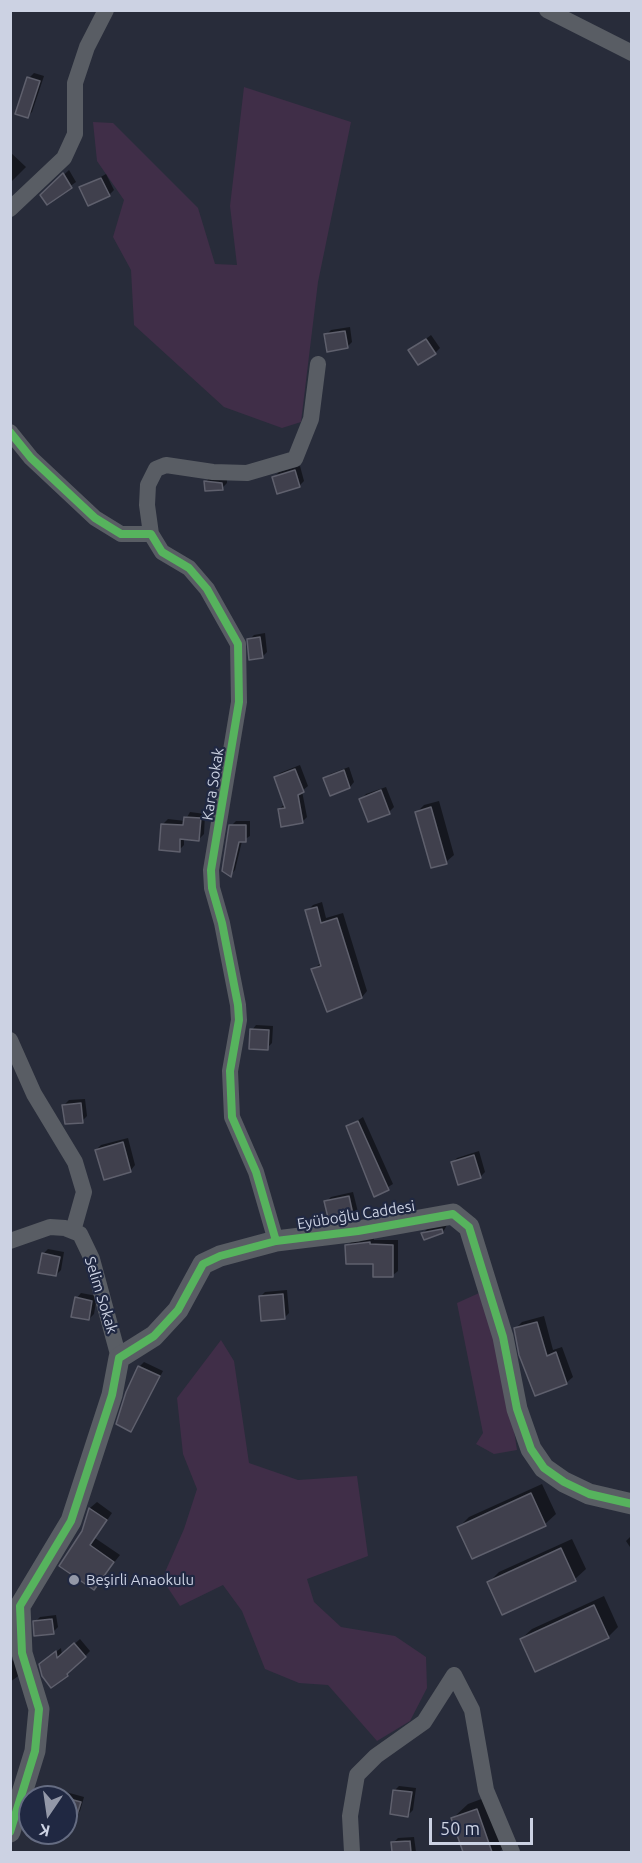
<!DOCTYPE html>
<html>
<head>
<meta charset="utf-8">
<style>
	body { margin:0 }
	#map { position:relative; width:642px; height:1863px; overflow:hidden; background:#282c3a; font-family:Ubuntu,sans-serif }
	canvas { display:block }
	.frame { position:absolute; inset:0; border:12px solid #ccd2e3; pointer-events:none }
	.north { position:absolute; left:18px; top:1785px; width:60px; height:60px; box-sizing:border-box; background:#202842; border:2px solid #656c82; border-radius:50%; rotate:193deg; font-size:16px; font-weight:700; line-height:24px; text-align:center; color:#ccd2e3 }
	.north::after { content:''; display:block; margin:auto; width:21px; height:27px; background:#9398a8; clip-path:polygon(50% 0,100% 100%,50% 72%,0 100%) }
	.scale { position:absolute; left:429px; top:1818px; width:104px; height:27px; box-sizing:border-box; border:3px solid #ccd2e3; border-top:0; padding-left:8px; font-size:18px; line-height:21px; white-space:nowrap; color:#ccd2e3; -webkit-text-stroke:4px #202842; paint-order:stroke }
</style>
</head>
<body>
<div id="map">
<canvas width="642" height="1863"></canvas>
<div class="frame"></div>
<div class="north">K</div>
<div class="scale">50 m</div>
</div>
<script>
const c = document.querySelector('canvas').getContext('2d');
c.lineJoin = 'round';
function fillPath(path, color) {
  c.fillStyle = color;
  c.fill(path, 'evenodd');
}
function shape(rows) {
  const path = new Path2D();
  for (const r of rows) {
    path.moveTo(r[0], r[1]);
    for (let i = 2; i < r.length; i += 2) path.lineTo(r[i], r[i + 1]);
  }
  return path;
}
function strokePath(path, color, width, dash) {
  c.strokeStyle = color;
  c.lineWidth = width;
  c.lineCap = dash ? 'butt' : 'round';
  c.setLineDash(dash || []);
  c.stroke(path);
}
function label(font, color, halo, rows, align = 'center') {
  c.font = font + ' Ubuntu,sans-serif';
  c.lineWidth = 4.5;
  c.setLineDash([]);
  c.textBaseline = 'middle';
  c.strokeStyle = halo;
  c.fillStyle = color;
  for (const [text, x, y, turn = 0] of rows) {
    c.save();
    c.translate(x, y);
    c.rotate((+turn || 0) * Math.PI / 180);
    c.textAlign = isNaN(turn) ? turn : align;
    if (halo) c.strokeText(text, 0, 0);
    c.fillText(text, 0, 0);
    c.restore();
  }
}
fillPath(shape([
	[244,87,351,122,318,282,301,422,282,428,224,407,134,325,131,270,113,237,124,200,97,161,93,122,113,123,198,208,215,264,237,265,230,206],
	[488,1289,500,1340,517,1450,494,1454,476,1444,483,1433,457,1303],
	[221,1340,234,1361,249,1463,298,1480,357,1476,368,1556,307,1579,314,1602,341,1627,395,1636,426,1657,427,1688,410,1721,377,1741,328,1685,299,1683,265,1669,242,1611,223,1585,180,1606,162,1579,184,1529,197,1489,183,1454,177,1398]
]), '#402e48');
fillPath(shape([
	[34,73,44,76,32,112,27,117,29,78],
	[10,152,26,167,10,183],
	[69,170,76,182,47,203,42,195],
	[106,174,114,190,109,195,81,188],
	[350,327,352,342,347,347,326,335,331,330],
	[431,335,440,348,435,353,410,351],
	[300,466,304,481,299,486,274,477,279,472],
	[210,477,227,478,227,483,222,488,206,482],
	[265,633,267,652,262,657,249,640,254,635],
	[300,765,308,786,302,791,307,817,302,822,279,809,285,804,275,778,280,773],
	[349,767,354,782,350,787,325,779,330,774],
	[386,787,394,807,389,812,361,799,366,794],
	[439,801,454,855,446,862,417,812,424,805],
	[190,812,205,814,204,834,199,839,184,838,184,845,179,850,163,824,168,819,185,821],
	[236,821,250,821,250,836,242,841,235,870,230,875,231,826],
	[322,902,326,918,343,913,367,991,362,997,312,970,321,963,307,911,313,905],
	[256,1025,273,1026,272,1043,267,1048,252,1030],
	[85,1099,87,1116,82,1121,64,1105,69,1100],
	[363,1117,393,1184,375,1195,348,1127],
	[128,1138,135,1165,131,1170,96,1150,101,1145],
	[479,1151,485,1172,480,1177,453,1162,457,1158],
	[353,1192,358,1212,353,1217,326,1202,331,1197],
	[447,1225,443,1232,423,1233,428,1228],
	[374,1238,374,1240,398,1240,398,1271,393,1275,347,1246,352,1241],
	[48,1249,64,1252,61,1270,56,1275,43,1254],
	[287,1290,289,1313,284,1318,260,1297,265,1292],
	[81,1293,97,1296,94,1314,89,1319,77,1298],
	[544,1316,553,1350,562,1347,573,1377,566,1383,515,1329,522,1322],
	[144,1362,163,1371,131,1430,139,1367],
	[542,1484,556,1514,545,1524,473,1557,459,1527,469,1517],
	[97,1502,112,1513,95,1538,120,1555,94,1588,83,1532,90,1508],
	[632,1535,632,1550,626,1541],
	[572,1539,586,1569,575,1579,503,1613,489,1582,499,1572],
	[604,1596,618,1627,608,1637,521,1639,532,1629],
	[56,1615,58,1627,53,1632,35,1622,40,1617],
	[80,1639,90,1651,67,1675,52,1686,40,1664,61,1648,62,1655],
	[15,1659,21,1674,10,1682,10,1662],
	[43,1785,45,1786,41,1797,36,1797],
	[399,1786,416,1788,413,1810,408,1815,394,1791],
	[66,1792,84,1797,80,1811,75,1816,66,1813,66,1797,61,1797],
	[492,1795,508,1843,499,1852,465,1852,453,1818,468,1804],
	[414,1837,416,1852,393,1852,393,1843,398,1838]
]), '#0007');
const building = shape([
	[27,77,40,81,28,118,15,114,27,77],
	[63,173,72,188,47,205,40,195,63,173],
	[101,178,110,196,88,206,79,187,101,178],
	[345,331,348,348,327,352,324,334,345,331],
	[426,339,436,354,418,365,408,350,426,339],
	[295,470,300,487,277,494,272,477,295,470],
	[204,481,222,483,223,490,205,491,204,481],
	[260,637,263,658,249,660,247,639,260,637],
	[295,769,304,792,298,795,303,823,281,827,278,809,285,808,274,777,295,769],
	[344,770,350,788,330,796,323,778,344,770],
	[381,790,390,814,368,822,359,799,381,790],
	[431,807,447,864,431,868,415,812,431,807],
	[184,817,201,818,199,841,180,839,180,852,159,850,161,824,183,825,184,817],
	[229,825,246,825,246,842,239,842,231,877,222,871,229,825],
	[317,907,321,923,337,918,362,998,327,1012,311,969,321,966,305,910,317,907],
	[250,1029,269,1030,268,1050,249,1049,250,1029],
	[81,1103,83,1123,65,1124,62,1105,81,1103],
	[358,1121,389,1190,374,1197,346,1126,358,1121],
	[123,1142,131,1172,104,1180,95,1150,123,1142],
	[474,1155,481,1178,458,1185,451,1162,474,1155],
	[349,1196,354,1219,329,1222,324,1201,349,1196],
	[442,1229,443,1233,424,1240,421,1233,442,1229],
	[370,1242,370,1244,393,1245,393,1277,373,1277,373,1264,346,1264,345,1245,370,1242],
	[42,1253,60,1257,56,1276,38,1273,42,1253],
	[283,1294,285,1319,261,1321,259,1296,283,1294],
	[75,1297,92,1301,89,1320,71,1317,75,1297],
	[537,1322,547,1356,556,1352,567,1384,535,1396,519,1355,514,1328,537,1322],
	[138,1366,160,1376,131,1432,116,1424,126,1392,138,1366],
	[531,1493,546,1526,472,1559,457,1527,531,1493],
	[89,1508,107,1520,90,1545,114,1562,94,1590,59,1566,82,1531,89,1508],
	[561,1548,576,1581,502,1615,487,1582,561,1548],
	[594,1605,609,1638,535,1672,520,1639,594,1605],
	[52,1619,54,1634,34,1636,33,1621,52,1619],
	[74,1643,86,1657,67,1674,68,1676,51,1688,42,1676,39,1664,56,1651,57,1658,74,1643],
	[393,1790,412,1792,408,1817,390,1814,393,1790],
	[66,1798,81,1802,76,1818,66,1815,66,1798],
	[477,1809,492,1852,463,1852,451,1818,477,1809],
	[410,1841,411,1852,392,1852,391,1842,410,1841]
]);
fillPath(building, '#40404d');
strokePath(building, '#5f606d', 1.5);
strokePath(shape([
	[547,10,632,53],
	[10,209,64,158,75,134,75,83,87,47,106,10],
	[10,432,31,458,95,518,121,534,151,534,162,552,189,568,207,589,238,644,239,702,211,870,212,888,222,923,238,1005,239,1020,230,1071,232,1117,256,1172,276,1241],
	[151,534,147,505,148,485,156,469,166,465,213,472,247,473,295,459,311,419,318,364],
	[10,1040,34,1094,75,1162,84,1192,73,1231],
	[10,1241,50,1227,65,1228,80,1234,92,1259,119,1358],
	[454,1675,472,1710,486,1790,512,1852],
	[352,1852,350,1816,357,1775,376,1756,424,1722,454,1675]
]), '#595d64', 16);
strokePath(shape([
	[10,1832,35,1751,39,1709,22,1653,20,1606,71,1521,112,1395,119,1358,154,1336,178,1310,203,1264,220,1256,276,1241,358,1231,453,1214,469,1227,503,1337,517,1409,531,1449,544,1468,564,1482,589,1494,632,1504]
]), '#595d64', 21);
strokePath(shape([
	[10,432,31,458,95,518,121,534,151,534,162,552,189,568,207,589,238,644,239,702,211,870,212,888,222,923,238,1005,239,1020,230,1071,232,1117,256,1172,276,1241],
	[10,1832,35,1751,39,1709,22,1653,20,1606,71,1521,112,1395,119,1358,154,1336,178,1310,203,1264,220,1256,276,1241,358,1231,453,1214,469,1227,503,1337,517,1409,531,1449,544,1468,564,1482,589,1494,632,1504]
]), '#56b35d', 8);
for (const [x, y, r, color] of [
	[74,1580,6,"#9398a8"]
]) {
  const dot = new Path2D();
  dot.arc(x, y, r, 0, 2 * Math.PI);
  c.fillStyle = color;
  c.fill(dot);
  strokePath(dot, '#202842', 2);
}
label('15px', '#ccd2e3', '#202842', [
	["Kara Sokak",213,784,-81],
	["Eyüboğlu Caddesi",356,1215,-9],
	["Selim Sokak",101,1295,73]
]);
label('15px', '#ccd2e3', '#202842', [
	["Beşirli Anaokulu",86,1580]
], 'left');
</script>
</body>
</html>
